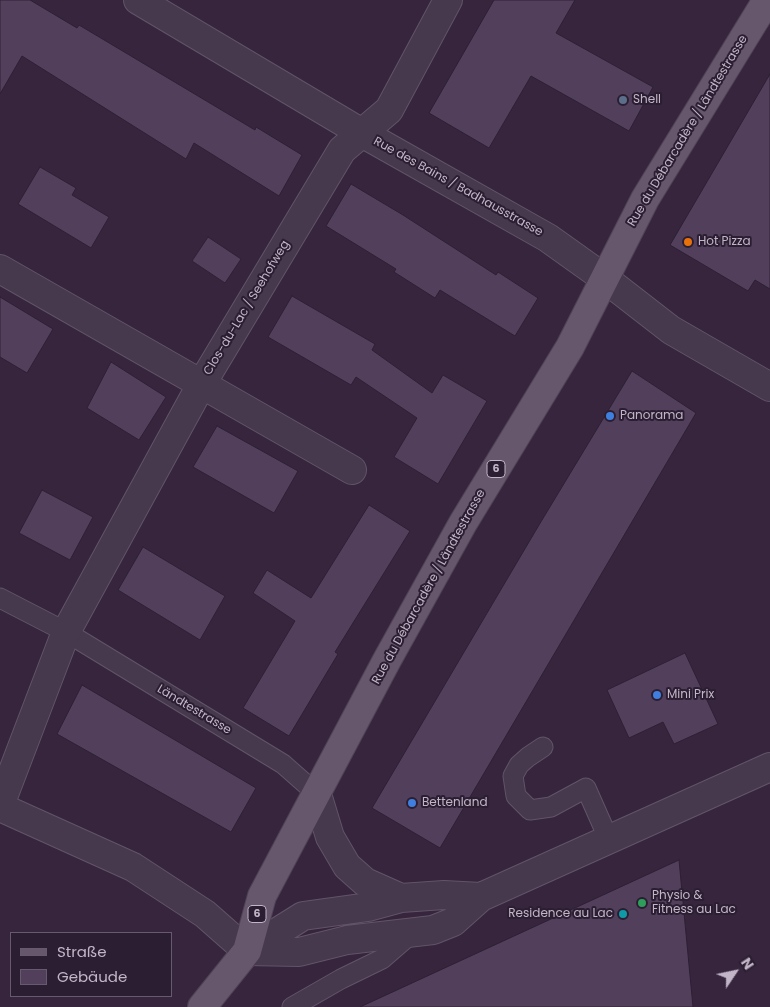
<!DOCTYPE html>
<html>
<head>
<meta charset="utf-8">
<style>
	body { margin:0 }
	#map { position:relative; width:770px; height:1007px; overflow:hidden; background:#36253d; font-family:Poppins,sans-serif }
	canvas { display:block }
	.legend { position:absolute; left:10px; top:932px; width:162px; height:65px; box-sizing:border-box; background:#2c1e32; border:1px solid #685a6e; margin:0; padding:6px 9px; list-style:none; font-size:15px; color:#c3b5c8 }
	.legend li { display:flex; align-items:center; gap:10px; height:25px }
	.legend b { width:25px; border:1px solid #685a6e }
	.north { position:absolute; left:710px; top:947px; width:50px; height:50px; -webkit-text-stroke:4px #2c1e32; paint-order:stroke; rotate:56deg; font-size:14px; font-weight:700; line-height:20px; text-align:center; color:#c3b5c8 }
	.north::after { content:''; display:block; margin:auto; width:18px; height:22px; background:#c3b5c8; clip-path:polygon(50% 0,100% 100%,50% 72%,0 100%) }
</style>
</head>
<body>
<div id="map">
<canvas width="770" height="1007"></canvas>
<ul class="legend">
<li><b style="height:6px;background:#67576d"></b>Straße</li>
<li><b style="height:14px;background:#523f5b"></b>Gebäude</li>
</ul>
<div class="north">N</div>
</div>
<script>
const c = document.querySelector('canvas').getContext('2d');
c.lineJoin = 'round';
function fillPath(path, color) {
  c.fillStyle = color;
  c.fill(path, 'evenodd');
}
function shape(rows) {
  const path = new Path2D();
  for (const r of rows) {
    path.moveTo(r[0], r[1]);
    for (let i = 2; i < r.length; i += 2) path.lineTo(r[i], r[i + 1]);
  }
  return path;
}
function strokePath(path, color, width, dash) {
  c.strokeStyle = color;
  c.lineWidth = width;
  c.lineCap = dash ? 'butt' : 'round';
  c.setLineDash(dash || []);
  c.stroke(path);
}
function label(font, color, halo, rows, align = 'center') {
  c.font = font + ' Poppins,sans-serif';
  c.lineWidth = 4;
  c.setLineDash([]);
  c.textBaseline = 'middle';
  c.strokeStyle = halo;
  c.fillStyle = color;
  for (const [text, x, y, turn = 0] of rows) {
    c.save();
    c.translate(x, y);
    c.rotate((+turn || 0) * Math.PI / 180);
    c.textAlign = isNaN(turn) ? turn : align;
    if (halo) c.strokeText(text, 0, 0);
    c.fillText(text, 0, 0);
    c.restore();
  }
}
const building = shape([
	[0,0,30,0,77,28,79,25,255,130,256,127,302,155,279,196,194,143,186,159,22,56,0,94,0,0],
	[494,0,575,0,556,33,653,87,629,131,531,76,489,148,429,113,494,0],
	[770,74,770,289,755,280,748,291,670,245,770,74],
	[40,167,76,188,72,195,109,217,91,248,18,204,40,167],
	[351,184,403,215,496,275,498,272,538,298,515,336,440,290,435,298,394,272,396,269,326,226,351,184],
	[208,237,241,259,225,283,192,261,208,237],
	[292,296,375,344,372,350,432,393,443,375,487,401,438,484,394,457,417,418,356,377,351,385,268,337,292,296],
	[0,297,53,329,27,373,0,357,0,297],
	[111,362,166,397,139,440,87,408,111,362],
	[632,371,696,413,440,848,372,808,539,525,632,371],
	[217,426,298,471,274,513,193,467,217,426],
	[42,490,93,517,70,560,19,533,42,490],
	[369,505,410,531,335,652,338,654,289,736,243,708,295,621,253,593,267,570,311,598,369,505],
	[143,547,225,596,200,640,118,590,143,547],
	[685,653,718,724,674,744,663,722,629,738,607,690,685,653],
	[82,685,256,788,231,832,57,734,82,685],
	[679,860,693,1007,360,1007,679,860]
]);
fillPath(building, '#523f5b');
strokePath(building, '#2e2034', 1);
const service = shape([
	[0,598,66,632,283,764,317,794],
	[543,747,528,757,519,765,513,776,516,796,530,810,551,807,586,788,609,840],
	[292,1007,341,979,382,959,412,933]
]);
const minor = shape([
	[138,0,362,133,548,238,604,278,671,330,770,387],
	[0,269,352,470],
	[0,805,66,632,201,385,342,150,389,110,448,0],
	[0,807,133,867,205,914,247,951]
]);
const tertiary = shape([
	[317,794,330,837,347,866,365,882,401,898],
	[247,951,299,952,347,940,433,930,453,922,481,897,770,767],
	[247,951,303,916,368,907,401,898,444,895,481,897]
]);
const primary = shape([
	[202,1007,247,951,262,896,387,660,463,523,570,347,645,199,767,0]
]);
strokePath(service, '#625468', 21);
strokePath(minor, '#625468', 30);
strokePath(tertiary, '#625468', 30);
strokePath(primary, '#504256', 30);
strokePath(service, '#47394d', 19);
strokePath(minor, '#47394d', 28);
strokePath(tertiary, '#47394d', 28);
strokePath(primary, '#67576d', 28);
for (const [x, y, r, color] of [
	[623,100,5,"#5c6f8a"],
	[688,242,5,"#e8710a"],
	[610,416,5,"#3f7fe0"],
	[657,695,5,"#3f7fe0"],
	[412,803,5,"#3f7fe0"],
	[642,903,5,"#2e9e5b"],
	[623,914,5,"#0f9aa8"]
]) {
  const dot = new Path2D();
  dot.arc(x, y, r, 0, 2 * Math.PI);
  c.fillStyle = color;
  c.fill(dot);
  strokePath(dot, '#2c1e32', 2);
}
for (const [x, y, w] of [
	[496,469,18],
	[257,914,18]
]) {
  const box = new Path2D();
  box.roundRect(x - w / 2, y - 8.5, w, 17, 4);
  c.fillStyle = '#2c1e32';
  c.fill(box);
  strokePath(box, '#c3b5c8', 1);
}
label('bold 11px', '#c3b5c8', null, [
	["6",496,469],
	["6",257,914]
]);
label('12px', '#c3b5c8', '#2c1e32', [
	["Shell",633,100],
	["Hot Pizza",698,242],
	["Panorama",620,416],
	["Mini Prix",667,695],
	["Bettenland",422,803],
	["Physio &",652,896],
	["Fitness au Lac",652,910],
	["Residence au Lac",613,914,"right"]
], 'left');
label('12px', '#c3b5c8', '#2c1e32', [
	["Rue du Débarcadère / Ländtestrasse",688,131,-59],
	["Rue des Bains / Badhausstrasse",458,187,29],
	["Clos-du-Lac / Seehofweg",247,308,-59],
	["Rue du Débarcadère / Ländtestrasse",429,587,-61],
	["Ländtestrasse",194,710,31]
]);
</script>
</body>
</html>
